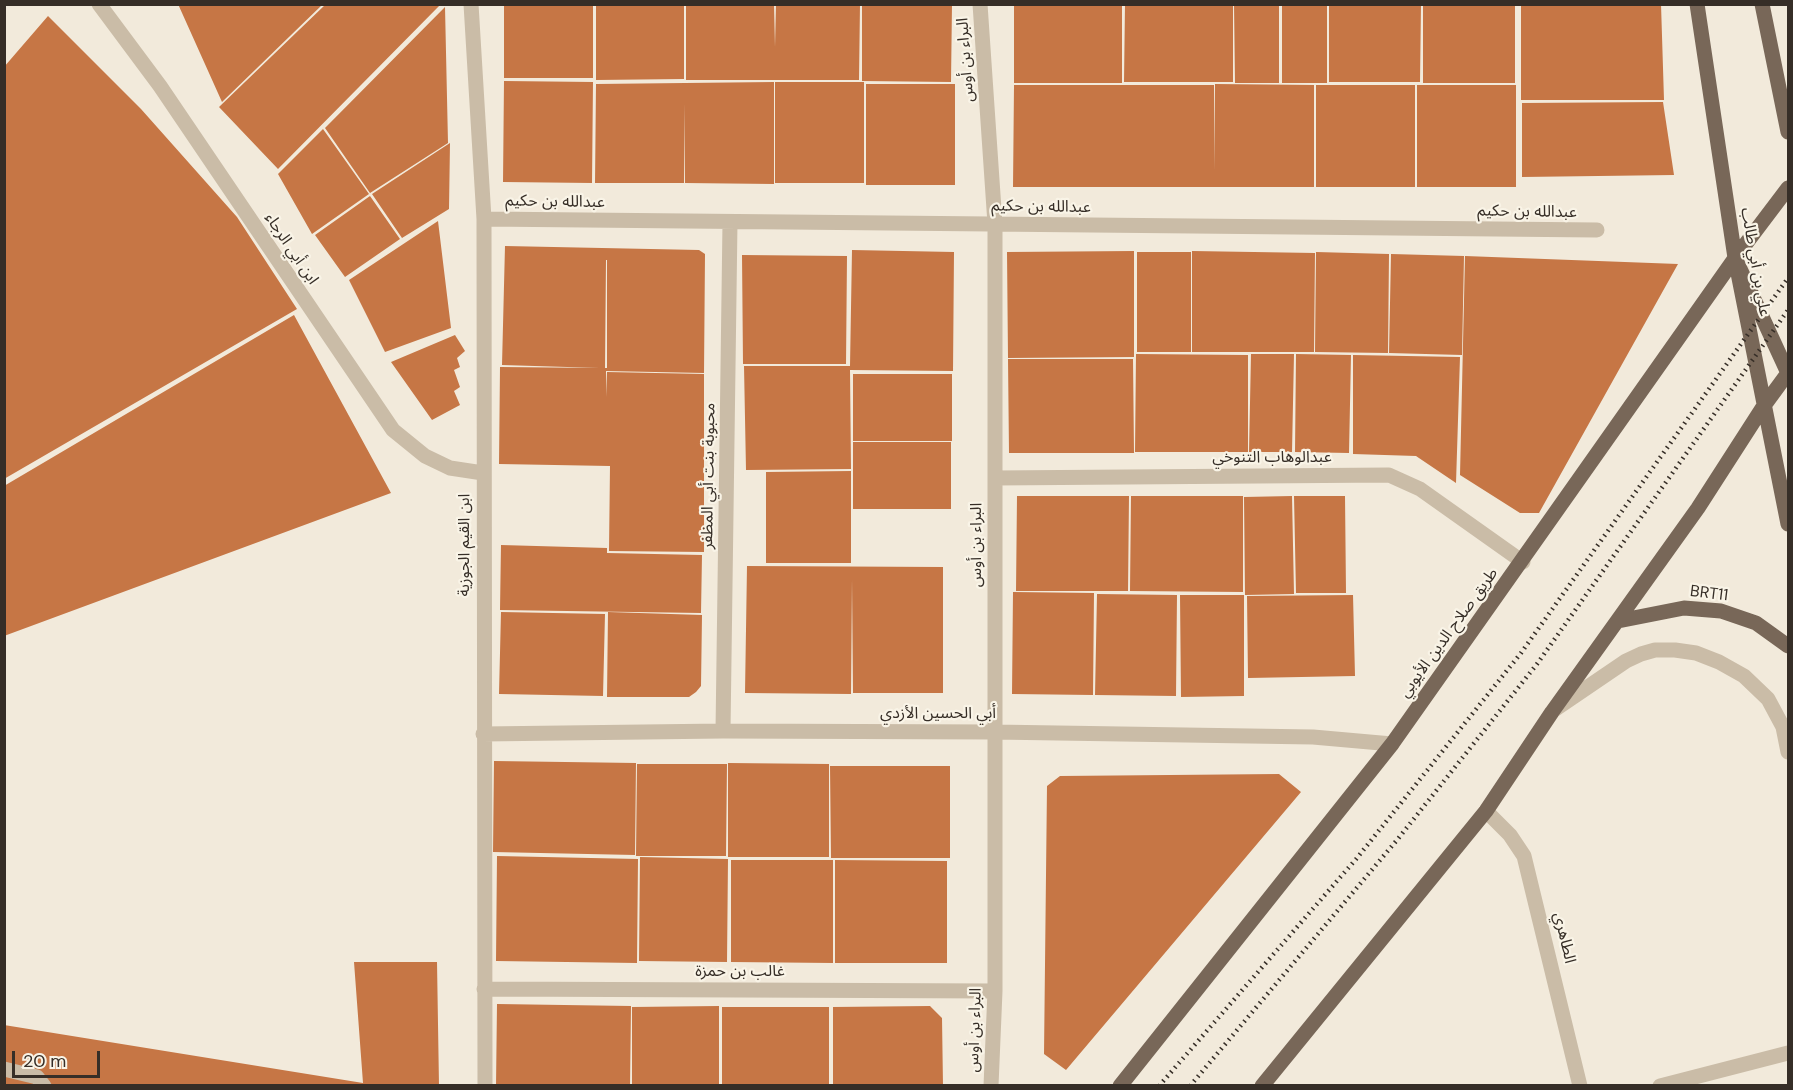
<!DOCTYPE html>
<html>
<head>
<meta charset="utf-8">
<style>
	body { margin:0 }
	#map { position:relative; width:1793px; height:1090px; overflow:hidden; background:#f2eadb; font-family:"DM Sans",sans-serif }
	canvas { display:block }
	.frame { position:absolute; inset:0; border:6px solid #362e27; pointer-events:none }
	.scale { position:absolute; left:12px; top:1051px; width:88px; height:27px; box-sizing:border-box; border:3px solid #362e27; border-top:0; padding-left:8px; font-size:18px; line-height:21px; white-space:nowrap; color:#362e27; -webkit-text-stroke:4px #f9f4e7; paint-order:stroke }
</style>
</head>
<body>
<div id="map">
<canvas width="1793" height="1090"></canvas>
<div class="frame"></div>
<div class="scale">20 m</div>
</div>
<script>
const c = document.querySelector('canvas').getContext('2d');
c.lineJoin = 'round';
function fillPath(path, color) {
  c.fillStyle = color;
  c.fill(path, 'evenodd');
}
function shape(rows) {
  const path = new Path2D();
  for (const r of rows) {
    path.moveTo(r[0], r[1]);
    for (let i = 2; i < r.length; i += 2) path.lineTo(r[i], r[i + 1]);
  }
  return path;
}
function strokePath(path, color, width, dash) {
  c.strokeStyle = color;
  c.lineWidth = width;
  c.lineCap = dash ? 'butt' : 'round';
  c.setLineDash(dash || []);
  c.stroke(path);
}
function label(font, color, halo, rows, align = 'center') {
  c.font = font + ' "DM Sans","Noto Sans Arabic",sans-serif';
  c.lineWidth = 4.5;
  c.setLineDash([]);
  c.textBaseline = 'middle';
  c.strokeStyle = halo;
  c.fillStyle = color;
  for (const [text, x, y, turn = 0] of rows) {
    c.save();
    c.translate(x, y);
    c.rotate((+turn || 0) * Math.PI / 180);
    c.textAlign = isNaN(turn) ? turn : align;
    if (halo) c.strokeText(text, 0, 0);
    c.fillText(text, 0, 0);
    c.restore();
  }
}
fillPath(shape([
	[178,4,323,4,222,102],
	[326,4,441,4,278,169,219,107],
	[504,4,593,4,593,78,504,78],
	[596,4,684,4,684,79,596,80],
	[686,4,774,4,775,47,776,4,860,4,859,80,686,80],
	[862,4,952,4,951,82,862,81],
	[1014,4,1122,4,1122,83,1014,83],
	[1125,4,1233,4,1233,82,1124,82],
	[1234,4,1279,4,1279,83,1235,83],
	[1282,4,1327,4,1327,83,1282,83],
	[1329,4,1421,4,1420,82,1329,82],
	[1423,4,1515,4,1515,83,1423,83],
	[1521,4,1661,4,1664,100,1521,100],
	[445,7,448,143,370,193,325,128],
	[48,16,141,109,237,217,297,309,4,479,4,67],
	[504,81,593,82,592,183,503,182],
	[774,82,774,184,685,183,684,103,684,183,595,183,596,84],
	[775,82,864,82,864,183,775,183],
	[866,84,955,84,955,185,866,185],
	[1215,84,1314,85,1314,187,1013,187,1014,85,1214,85,1215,171],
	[1316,85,1415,85,1415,187,1316,187],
	[1417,85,1516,85,1516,187,1417,187],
	[1663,102,1674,175,1522,177,1522,103],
	[323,129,369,194,312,234,278,174],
	[450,143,449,209,402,238,372,194],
	[370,196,400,239,345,277,315,235],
	[438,221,451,328,385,352,349,280],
	[505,246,699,250,705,254,704,373,606,371,606,397,607,372,704,374,704,552,609,551,610,466,499,464,500,367,600,368,502,365],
	[606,260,607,260,607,368,605,368],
	[852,250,954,252,953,371,850,370,851,469,746,470,744,366,850,366],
	[1134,251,1134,357,1008,358,1007,252],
	[1192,251,1315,253,1314,352,1192,352],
	[1137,252,1191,252,1191,352,1137,352],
	[1316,252,1389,254,1388,353,1315,352],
	[1391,254,1464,256,1462,355,1389,353],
	[742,255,847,256,846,364,743,364],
	[1465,256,1678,264,1539,513,1520,513,1460,475],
	[294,315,391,493,4,636,4,486],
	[455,335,465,351,457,358,460,367,454,370,460,387,454,391,460,405,432,420,391,362],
	[1136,354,1248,355,1248,452,1135,452],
	[1251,354,1294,354,1292,452,1249,452],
	[1296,354,1351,355,1349,453,1295,452],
	[1353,355,1460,357,1456,483,1416,456,1353,454],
	[1008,359,1133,359,1134,453,1009,453],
	[853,374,952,374,952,441,853,441],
	[853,442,951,442,951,509,853,509],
	[851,471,851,563,766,563,766,472],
	[1017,496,1129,496,1128,591,1016,591],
	[1131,496,1243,496,1243,592,1130,591],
	[1292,496,1294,594,1245,595,1244,497],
	[1294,496,1345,496,1346,593,1296,593],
	[501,545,607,548,607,553,702,555,701,613,500,610],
	[747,566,943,567,943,693,853,693,852,579,851,694,745,693],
	[1013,592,1094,593,1093,695,1012,694],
	[1097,594,1177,595,1176,696,1095,695],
	[1180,595,1244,595,1244,696,1181,697],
	[1353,595,1355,676,1248,678,1247,596],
	[501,612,605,614,603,696,499,694],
	[608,612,702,615,701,686,696,692,689,697,607,697],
	[494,761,636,763,635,855,493,852],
	[728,763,829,764,829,857,728,857],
	[637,764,727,764,726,856,636,856],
	[830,766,950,766,950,858,831,858],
	[1279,774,1301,792,1066,1070,1044,1054,1047,786,1060,776],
	[497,856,638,859,637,963,496,961],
	[640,857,728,859,727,962,639,961],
	[731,860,833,860,833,963,731,962],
	[835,860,947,861,947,963,835,963],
	[354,962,437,962,439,1086,4,1086,4,1025,363,1083],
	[497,1004,631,1006,630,1086,496,1086],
	[719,1006,719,1086,632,1086,632,1007],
	[930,1006,942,1018,943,1086,833,1086,833,1007],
	[722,1007,829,1007,829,1086,722,1086]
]), '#c67645');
strokePath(shape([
	[99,4,160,86,393,430,425,456,450,468,483,473],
	[471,4,484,219,485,1086],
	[980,4,995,224,995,991,991,1086],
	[484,219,1597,230],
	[995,478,1389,475,1420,489,1523,562],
	[1554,710,1626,661,1641,654,1655,650,1675,650,1696,653,1719,662,1744,676,1768,699,1783,727,1788,752],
	[723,731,730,222],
	[483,734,723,731,994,732,1313,737,1392,744],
	[1486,811,1510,835,1524,856,1580,1086],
	[484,989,995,991],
	[4,1069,37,1077,44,1086],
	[1660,1086,1788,1053]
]), '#cabca7', 15);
strokePath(shape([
	[1697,4,1735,258,1788,524],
	[1762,4,1788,132],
	[1618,621,1684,608,1721,611,1756,623,1788,646],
	[1120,1086,1392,744,1735,258,1788,188],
	[1262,1086,1486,811,1552,712,1698,508,1763,407,1788,373,1735,258]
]), '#786758', 15);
strokePath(shape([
	[1159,1086,1357,858,1521,653,1788,278],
	[1190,1086,1397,840,1537,664,1788,310]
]), '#362e27', 4.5, [1.5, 4.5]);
label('16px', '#362e27', '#f9f4e7', [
	["البراء بن أوس",966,60,-94],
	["عبدالله بن حكيم",555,202,1],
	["عبدالله بن حكيم",1041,207,1],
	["عبدالله بن حكيم",1527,212,1],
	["ابن أبي الرجاء",291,249,56],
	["علي بن أبي طالب",1755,262,80],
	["عبدالوهاب التنوخي",1272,458],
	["محبوبة بنت أبي المظفر",709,476,-89],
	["ابن القيم الجوزية",465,545,-90],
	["البراء بن أوس",977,545,-90],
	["BRT11",1709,594,7],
	["طريق صلاح الدين الأيوبي",1449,633,-54],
	["أبي الحسين الأزدي",938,714],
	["الطاهري",1564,938,77],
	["غالب بن حمزة",740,972],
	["البراء بن أوس",975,1030,-88]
]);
</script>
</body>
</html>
